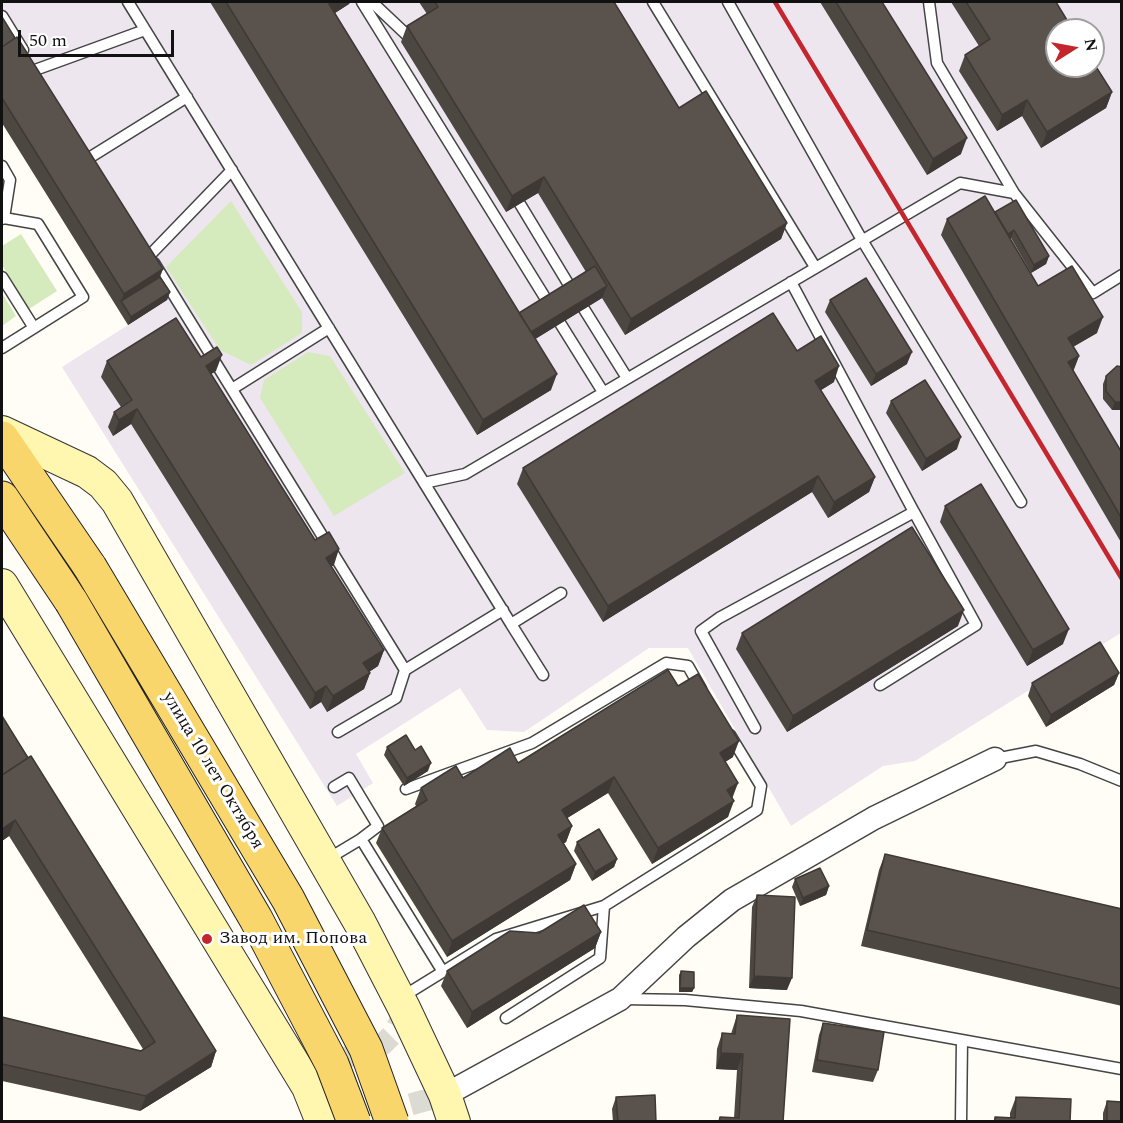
<!DOCTYPE html>
<html>
<head>
<meta charset="utf-8">
<style>
	body { margin:0 }
	#map { position:relative; width:1123px; height:1123px; overflow:hidden; background:#fffdf5; font-family:Spectral,serif }
	canvas { display:block }
	.frame { position:absolute; inset:0; border:3px solid #111; pointer-events:none }
	.north { position:absolute; left:1045px; top:18px; width:60px; height:60px; box-sizing:border-box; background:#fff; border:2px solid #a0a0a0; border-radius:50%; rotate:79deg; font-size:16px; font-weight:700; line-height:24px; text-align:center; color:#111 }
	.north::after { content:''; display:block; margin:auto; width:21px; height:27px; background:#c4262e; clip-path:polygon(50% 0,100% 100%,50% 72%,0 100%) }
	.scale { position:absolute; left:18px; top:30px; width:156px; height:27px; box-sizing:border-box; border:3px solid #111; border-top:0; padding-left:8px; font-size:18px; line-height:21px; white-space:nowrap; color:#111; -webkit-text-stroke:4px #fff; paint-order:stroke }
</style>
</head>
<body>
<div id="map">
<canvas width="1123" height="1123"></canvas>
<div class="frame"></div>
<div class="north">N</div>
<div class="scale">50 m</div>
</div>
<script>
const c = document.querySelector('canvas').getContext('2d');
c.lineJoin = 'round';
function fillPath(path, color) {
  c.fillStyle = color;
  c.fill(path, 'evenodd');
}
function shape(rows) {
  const path = new Path2D();
  for (const r of rows) {
    path.moveTo(r[0], r[1]);
    for (let i = 2; i < r.length; i += 2) path.lineTo(r[i], r[i + 1]);
  }
  return path;
}
function strokePath(path, color, width, dash) {
  c.strokeStyle = color;
  c.lineWidth = width;
  c.lineCap = dash ? 'butt' : 'round';
  c.setLineDash(dash || []);
  c.stroke(path);
}
function label(font, color, halo, rows, align = 'center') {
  c.font = font + ' Spectral,serif';
  c.lineWidth = 6;
  c.setLineDash([]);
  c.textBaseline = 'middle';
  c.strokeStyle = halo;
  c.fillStyle = color;
  for (const [text, x, y, turn = 0] of rows) {
    c.save();
    c.translate(x, y);
    c.rotate((+turn || 0) * Math.PI / 180);
    c.textAlign = isNaN(turn) ? turn : align;
    if (halo) c.strokeText(text, 0, 0);
    c.fillText(text, 0, 0);
    c.restore();
  }
}
fillPath(shape([
	[2,2,1121,2,1121,633,915,761,883,766,791,826,688,648,649,648,524,732,487,730,460,688,356,754,373,783,337,806,62,367,128,325,2,123],
	[1057,30,1093,30,1093,66,1057,66]
]), '#eee6ef');
fillPath(shape([
	[231,201,302,312,302,333,251,365,220,350,166,267],
	[21,234,57,291,29,309,2,265,2,246],
	[2,293,16,316,2,326],
	[308,352,330,356,405,473,334,516,260,398,264,380]
]), '#d5ebbd');
strokePath(shape([
	[280,1040,304,1053,325,1059,344,1058,361,1053,383,1044,394,1033,400,1021,404,1008],
	[347,1122,445,1095]
]), '#dbdad3', 22, [22, 11]);
const service = shape([
	[128,2,511,624,561,593],
	[362,2,549,304],
	[372,2,409,37],
	[653,2,815,267],
	[728,2,862,240,1021,502],
	[929,2,937,63,1014,193],
	[2,16,23,50],
	[35,70,145,30],
	[89,158,187,97],
	[2,166,10,180,4,218],
	[520,204,572,290],
	[2,219,4,218,38,224,83,297,2,348],
	[149,256,232,170],
	[154,263,405,670,503,610],
	[2,277,34,328],
	[791,282,914,512],
	[584,309,627,378],
	[560,323,603,392],
	[232,389,329,328],
	[424,483,465,474,960,183,1014,193,1093,293,1122,275],
	[511,624,543,675],
	[755,728,701,631,719,618,914,512,976,625,880,685],
	[338,732,396,698,405,670],
	[995,759,1036,751,1080,764,1122,781],
	[334,787,349,778,378,826,361,839],
	[406,789,532,743,666,663,688,666,701,689],
	[326,860,361,839,443,972],
	[604,906,757,810,761,786,730,735],
	[402,997,496,939,604,906,600,958,506,1018],
	[623,999,685,1000,801,1011,1122,1069],
	[961,1122,962,1040]
]);
const minor = shape([
	[445,1095,620,999,686,937,732,900,874,818,995,759]
]);
const secondary = shape([
	[2,432,87,472,103,484,117,501,360,923,404,1008,445,1095,454,1122],
	[2,585,308,1087,322,1122]
]);
const primary = shape([
	[2,438,90,567],
	[2,498,71,601]
]);
strokePath(service, '#444', 13);
strokePath(minor, '#444', 25);
strokePath(secondary, '#333', 34);
strokePath(primary, '#222', 35);
strokePath(service, '#fff', 10);
strokePath(minor, '#fff', 22);
strokePath(secondary, '#fff6b0', 32);
strokePath(primary, '#f9d66b', 33);
strokePath(shape([
	[775,2,1122,579]
]), '#c4262e', 4.5);
const primaryBridge = shape([
	[90,567,288,899,366,1049,392,1122],
	[71,601,256,919,332,1064,354,1122]
]);
strokePath(primaryBridge, '#222', 35, []);
strokePath(primaryBridge, '#f9d66b', 33);
fillPath(shape([
	[210,2,350,2,349,4,335,13,519,313,586,272,538,193,506,212,401,42,407,26,427,14,419,2,614,2,679,108,787,223,781,239,625,335,602,298,535,339,551,390,477,435],
	[820,2,882,2,961,154,927,175],
	[951,2,1056,2,1112,92,1106,108,1041,148,1022,116,997,131,959,71,965,55,979,46],
	[2,17,170,292,167,300,128,325,2,123],
	[995,212,1049,256,1046,264,1031,273,1011,238,1010,239,1038,286,1097,333,1073,347,1079,356,1073,371,1122,453,1122,544,941,235,947,219],
	[830,300,907,364,871,386,825,312],
	[797,351,834,382,821,390,875,477,869,492,828,518,812,492,603,622,517,484,523,468],
	[201,357,216,371,211,374,315,540,334,565,331,566,384,650,378,666,369,672,370,673,364,689,327,712,321,702,310,709,131,424,113,436,108,427,114,412,121,407,101,377,107,361],
	[1122,367,1122,410,1112,410,1103,399,1103,384,1106,376],
	[891,401,957,449,922,471,886,413],
	[945,506,1063,644,1027,666,940,522],
	[958,626,787,732,736,649,742,633],
	[1119,673,1114,685,1046,727,1028,696,1032,683],
	[678,686,733,757,725,762,732,799,728,817,652,864,608,793,567,818,572,826,566,842,563,844,576,864,570,880,447,957,376,843,382,828,416,806,415,804,421,788,518,763],
	[2,716,216,1051,211,1067,140,1111,2,1081,2,1017,141,1051,143,1049,9,836,2,841],
	[387,747,428,771,404,786,384,755],
	[577,842,617,859,614,867,592,881,574,851],
	[885,854,1122,909,1122,1006,861,946,879,870],
	[795,879,829,886,826,895,800,906,792,887],
	[757,895,787,990,749,988,752,907],
	[601,932,595,948,467,1028,441,986,447,971,539,933],
	[681,971,694,988,692,992,679,992,679,975],
	[737,1015,783,1122,718,1122,720,1117,734,1118,737,1070,716,1069,717,1049,722,1033,731,1034],
	[823,1023,878,1070,873,1082,812,1072,819,1035],
	[616,1097,656,1122,613,1122,612,1109],
	[1016,1097,1070,1122,993,1122,995,1117,1010,1117,1010,1113],
	[1107,1101,1122,1122,1103,1122,1103,1113]
]), '#4d4742');
fillPath(shape([
	[333,2,350,2,349,4,324,20,329,4],
	[1112,92,1106,108,1041,148,1047,132],
	[1027,100,1022,116,997,131,1002,115],
	[967,138,961,154,927,175,933,159],
	[544,177,538,193,506,212,512,196],
	[787,223,781,239,625,335,631,319],
	[1014,230,1011,238,1005,242,1008,234],
	[1049,256,1046,264,1031,273,1034,265],
	[163,269,157,285,121,301,124,294],
	[607,286,602,298,524,346,528,334],
	[170,292,167,300,128,325,131,317],
	[1103,317,1097,333,1062,353,1068,338],
	[912,352,907,364,871,386,876,374],
	[222,355,216,371,200,381,206,366],
	[1079,356,1073,372,1068,362],
	[839,366,834,382,810,397,815,381],
	[557,374,551,390,477,435,483,420],
	[1115,402,1122,402,1122,410,1112,410],
	[137,409,131,424,113,436,119,420],
	[961,437,957,449,922,471,926,459],
	[818,476,812,492,603,622,608,606],
	[875,477,869,492,828,518,834,502],
	[339,549,334,565,320,573,326,558],
	[964,610,958,626,787,732,793,716],
	[1069,629,1063,644,1027,666,1033,650],
	[384,650,378,666,358,679,363,663],
	[370,673,364,689,327,712,333,696],
	[1119,673,1114,685,1046,727,1051,715],
	[326,686,321,702,310,709,315,693],
	[739,741,733,757,714,769,720,753],
	[431,763,428,771,404,786,407,778],
	[614,777,608,793,556,825,562,810],
	[738,783,732,799,727,790],
	[734,801,728,817,652,864,658,848],
	[15,820,9,836,2,841,2,829],
	[572,826,566,842,552,851,558,835],
	[617,859,614,867,592,881,595,872],
	[576,864,570,880,447,957,452,941],
	[829,886,826,895,800,906,803,898],
	[601,932,595,948,467,1028,472,1012],
	[754,976,792,978,787,990,749,988],
	[680,988,694,988,692,992,679,992],
	[216,1051,211,1067,140,1111,146,1096],
	[721,1053,743,1054,737,1070,716,1069]
]), '#3f3936');
const building = shape([
	[226,2,333,2,329,4,557,374,483,420,226,2],
	[435,2,614,2,679,108,706,91,787,223,631,319,544,177,512,196,407,26,438,7,435,2],
	[836,2,882,2,967,138,933,159,836,2],
	[966,2,1056,2,1073,30,1057,30,1057,66,1093,66,1093,62,1112,92,1047,132,1027,100,1002,115,965,55,990,39,966,2],
	[2,17,15,38,2,47,2,17],
	[17,37,163,269,124,294,2,98,2,47,17,37],
	[985,196,1038,286,1072,266,1103,317,1068,338,1079,356,1068,362,1122,453,1122,519,947,219,985,196],
	[1016,200,1049,256,1034,265,1014,230,1008,234,995,212,1016,200],
	[595,266,607,286,531,332,519,313,595,266],
	[160,277,170,292,131,317,121,301,160,277],
	[866,278,912,352,876,374,830,300,866,278],
	[773,313,797,351,821,336,839,366,815,381,875,477,834,502,818,476,608,606,523,468,773,313],
	[176,318,201,357,217,347,222,355,206,366,315,540,329,532,339,549,326,558,384,650,363,663,370,673,333,696,326,686,315,693,137,409,119,420,114,412,132,400,107,361,176,318],
	[1117,366,1122,367,1122,402,1115,402,1106,391,1106,376,1117,366],
	[925,380,961,437,926,459,891,401,925,380],
	[981,484,1069,629,1033,650,945,506,981,484],
	[912,527,964,610,793,716,742,633,912,527],
	[1100,642,1119,673,1051,715,1032,683,1100,642],
	[668,670,678,686,698,674,739,741,720,753,738,783,727,790,734,801,658,848,614,777,562,810,572,826,558,835,576,864,452,941,382,828,427,800,421,788,456,766,463,778,510,748,518,763,668,670],
	[2,716,28,758,2,775,2,716],
	[406,735,415,750,421,746,431,763,407,778,387,747,406,735],
	[31,756,216,1051,146,1096,2,1064,2,1017,141,1051,155,1042,15,820,2,829,2,775,31,756],
	[599,829,617,859,595,872,577,842,599,829],
	[885,854,1122,909,1122,989,867,930,885,854],
	[820,868,829,886,803,898,795,879,820,868],
	[757,895,795,897,792,978,754,976,757,895],
	[584,905,601,932,472,1012,447,971,510,931,539,933,584,905],
	[681,971,694,972,694,988,680,988,681,971],
	[737,1015,790,1019,783,1122,719,1122,720,1117,739,1118,743,1054,721,1053,722,1033,735,1034,737,1015],
	[823,1023,884,1032,878,1070,817,1060,823,1023],
	[655,1095,656,1122,618,1122,616,1097,655,1095],
	[1016,1097,1071,1099,1070,1122,995,1122,995,1117,1015,1118,1016,1097],
	[1107,1101,1122,1102,1122,1122,1107,1122,1107,1101]
]);
fillPath(building, '#5a524d');
strokePath(building, '#3f3936', 1.5);
for (const [x, y, r, color] of [
	[207,939,6,"#c4262e"]
]) {
  const dot = new Path2D();
  dot.arc(x, y, r, 0, 2 * Math.PI);
  c.fillStyle = color;
  c.fill(dot);
  strokePath(dot, '#fff', 2);
}
label('18px', '#111', '#fff', [
	["улица 10 лет Октября",212,771,59]
]);
label('18px', '#111', '#fff', [
	["Завод им. Попова",219,939]
], 'left');
</script>
</body>
</html>
